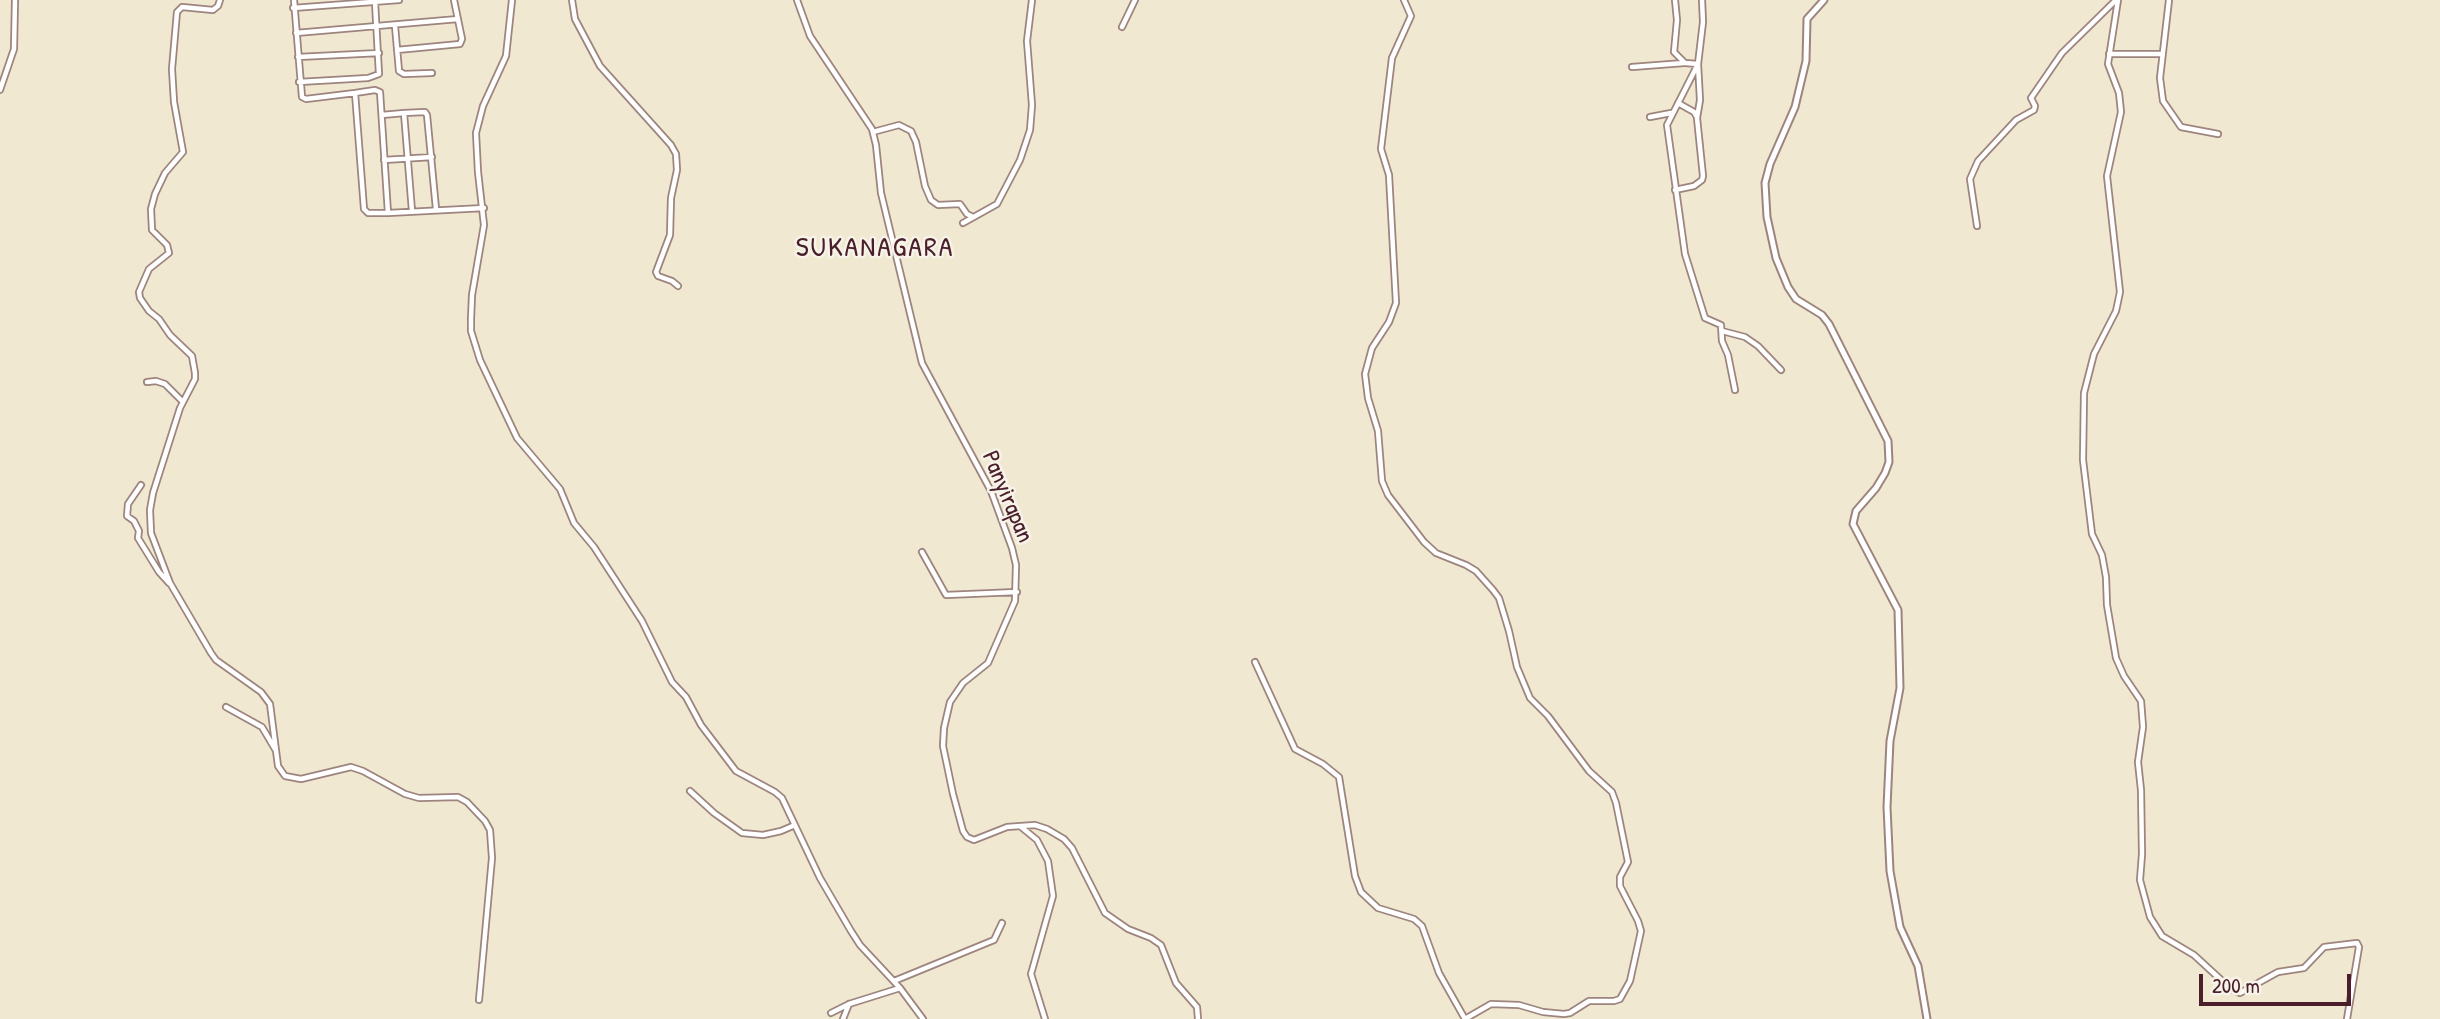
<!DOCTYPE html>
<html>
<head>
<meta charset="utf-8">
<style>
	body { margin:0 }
	#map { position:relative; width:2440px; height:1019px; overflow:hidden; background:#f0e8d0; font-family:"Patrick Hand",sans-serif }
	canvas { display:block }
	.scale { position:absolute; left:2199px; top:974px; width:152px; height:32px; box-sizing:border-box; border:4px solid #4a1f2b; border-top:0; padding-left:9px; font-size:21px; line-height:24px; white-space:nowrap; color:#4a1f2b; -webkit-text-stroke:5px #f7f3e8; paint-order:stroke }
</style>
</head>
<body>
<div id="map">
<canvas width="2440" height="1019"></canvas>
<div class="scale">200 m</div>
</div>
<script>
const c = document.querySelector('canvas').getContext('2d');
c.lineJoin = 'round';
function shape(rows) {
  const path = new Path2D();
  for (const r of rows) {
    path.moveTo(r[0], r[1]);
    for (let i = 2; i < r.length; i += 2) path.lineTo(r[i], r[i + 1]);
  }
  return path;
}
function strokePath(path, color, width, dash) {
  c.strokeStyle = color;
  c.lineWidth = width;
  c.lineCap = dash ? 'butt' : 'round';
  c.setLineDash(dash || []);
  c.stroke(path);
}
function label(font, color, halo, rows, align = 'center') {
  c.font = font + ' "Patrick Hand",sans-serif';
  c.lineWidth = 5;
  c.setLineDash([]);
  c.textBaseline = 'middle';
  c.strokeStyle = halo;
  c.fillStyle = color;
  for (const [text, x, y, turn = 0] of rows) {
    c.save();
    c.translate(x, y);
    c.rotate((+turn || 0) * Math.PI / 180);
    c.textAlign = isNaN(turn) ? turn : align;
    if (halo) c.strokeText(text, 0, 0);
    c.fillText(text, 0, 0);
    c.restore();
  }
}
const minor = shape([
	[220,0,218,6,213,10,182,7,177,12,172,69,174,102,183,152,165,173,155,194,151,209,152,230,167,245,169,253,149,269,139,292,140,298,149,311,159,319,170,335,192,356,195,373,195,379,180,408,153,493,150,510,151,533,170,583,211,653,216,660,261,692,270,704,278,766,285,776,301,779,351,767,363,771,405,794,419,798,458,797,467,802,485,821,490,830,492,858,479,1000],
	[294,0,302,97,306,99,355,93,364,209,368,213,388,213],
	[512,0,506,56,483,106,476,133,478,172,484,225,472,295,471,319,471,331,480,360,517,438,560,489,574,523,594,547,642,621,672,682,686,697,701,725,736,771,775,792,782,798,820,878,851,931,860,945,900,988,923,1019],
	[572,0,575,19,600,66,671,145,676,154,677,170,671,198,670,235,656,272,658,276,672,281,678,286],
	[797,0,810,36,872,129,876,145,881,193,922,363,991,491,1012,548,1016,565,1015,601,988,663,963,683,950,702,944,728,943,746,953,794,963,831,967,837,974,840,1007,827,1020,826,1037,840,1048,861,1053,896,1031,974,1045,1019],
	[1404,0,1411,16,1392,58,1381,149,1389,175,1396,303,1389,322,1372,348,1365,374,1368,398,1378,431,1382,481,1388,495,1424,542,1436,553,1466,565,1476,571,1493,590,1499,598,1509,631,1517,667,1530,698,1548,716,1589,771,1612,792,1616,803,1628,862,1620,877,1620,886,1638,921,1641,931,1630,981,1620,999,1614,1001,1589,1001,1570,1013,1564,1014,1543,1012,1519,1005,1491,1004,1465,1019],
	[1675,0,1677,20,1674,52,1685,63,1698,64,1700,100,1697,118,1703,176,1702,180,1694,186,1675,190],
	[1702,0,1703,22,1698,64,1667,125,1685,254,1705,318,1721,325,1722,341,1728,355,1735,390],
	[2118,0,2108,64,2119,93,2121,112,2107,176,2120,292,2116,311,2094,354,2084,393,2083,460,2092,534,2102,555,2106,577,2107,605,2116,658,2124,676,2141,701,2143,727,2138,762,2141,790,2142,854,2140,880,2150,917,2162,936,2194,955,2231,989,2240,993,2278,972,2304,968,2324,947,2357,943,2359,947,2347,1019],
	[2169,0,2160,78,2163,101,2181,127,2218,134],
	[293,8,399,0],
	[395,26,399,71,404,74,432,73],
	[1122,27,1135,0],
	[296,33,458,19],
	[397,50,460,44,462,39,454,0],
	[2109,54,2162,54],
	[298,57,379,53],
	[1632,67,1684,63],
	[299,82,368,78,379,74,375,2],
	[0,90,14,49,15,0],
	[355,93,375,90,380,92,388,213,484,208],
	[1678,103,1694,112,1697,117],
	[404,113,425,112,427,115,436,209],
	[382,115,404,113,412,211],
	[1650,117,1671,113],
	[873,132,899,125,911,131,916,142,925,186,931,200,938,205,960,204,967,214,973,217],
	[384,160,432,157],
	[963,223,997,204,1020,160,1030,130,1032,105,1027,41,1032,0],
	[1977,226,1970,179,1978,161,2016,120,2034,110,2035,106,2031,98,2062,53,2116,0],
	[1722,331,1745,337,1758,346,1781,370],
	[147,382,156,381,165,384,182,401],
	[141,485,128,504,127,516,134,521,139,531,138,538,159,572,169,583],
	[922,552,946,595,1017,592],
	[1255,662,1295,749,1323,764,1339,777,1355,876,1361,892,1378,908,1414,919,1422,926,1439,973,1465,1019],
	[226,707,262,727,275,749],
	[690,791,714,813,742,833,763,835,781,831,795,825],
	[1021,826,1035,825,1047,829,1064,839,1072,848,1105,913,1128,929,1151,938,1161,945,1176,983,1197,1007,1198,1019],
	[894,981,994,940,1002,923],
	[831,1013,849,1004,900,988],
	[843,1019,849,1004]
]);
const tertiary = shape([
	[1824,0,1807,19,1806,61,1795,107,1770,164,1765,183,1767,217,1776,258,1788,287,1796,299,1822,315,1829,324,1888,441,1889,462,1885,473,1876,488,1856,511,1853,524,1898,610,1900,688,1890,741,1887,807,1890,871,1900,927,1918,966,1927,1019]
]);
strokePath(minor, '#9d847e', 8);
strokePath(tertiary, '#9d847e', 9);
strokePath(minor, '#fff', 4.5);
strokePath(tertiary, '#fff', 5);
label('24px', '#4a1f2b', '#f7f3e8', [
	["Panyirapan",1007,497,67]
]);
c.letterSpacing = '2px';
label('28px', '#4a1f2b', '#f7f3e8', [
	["SUKANAGARA",875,249]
]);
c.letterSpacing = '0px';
</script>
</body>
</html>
